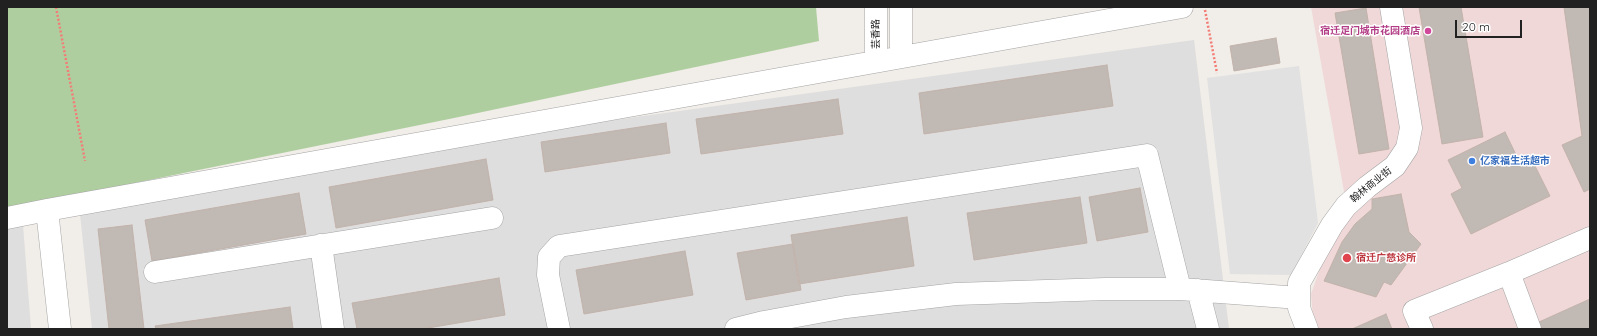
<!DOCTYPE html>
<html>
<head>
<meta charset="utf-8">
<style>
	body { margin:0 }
	#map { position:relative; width:1597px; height:336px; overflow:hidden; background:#f1ede8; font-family:Quicksand,sans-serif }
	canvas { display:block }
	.frame { position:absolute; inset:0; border:8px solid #212121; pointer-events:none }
	.scale { position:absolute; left:1455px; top:20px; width:67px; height:18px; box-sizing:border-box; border:2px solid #212121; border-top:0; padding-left:5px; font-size:12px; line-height:14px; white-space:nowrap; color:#212121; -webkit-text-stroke:3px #fff; paint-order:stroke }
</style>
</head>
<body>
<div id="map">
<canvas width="1597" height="336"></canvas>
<div class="frame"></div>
<div class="scale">20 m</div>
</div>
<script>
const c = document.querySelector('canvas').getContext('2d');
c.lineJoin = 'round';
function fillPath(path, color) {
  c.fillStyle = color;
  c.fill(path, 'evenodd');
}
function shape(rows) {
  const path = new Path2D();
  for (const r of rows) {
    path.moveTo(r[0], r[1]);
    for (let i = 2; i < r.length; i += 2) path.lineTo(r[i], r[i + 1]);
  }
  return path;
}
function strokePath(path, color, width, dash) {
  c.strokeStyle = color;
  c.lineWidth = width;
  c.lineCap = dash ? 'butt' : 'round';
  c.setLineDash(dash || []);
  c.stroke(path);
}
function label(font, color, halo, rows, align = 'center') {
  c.font = font + ' Quicksand,"Noto Sans SC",sans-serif';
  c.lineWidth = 3;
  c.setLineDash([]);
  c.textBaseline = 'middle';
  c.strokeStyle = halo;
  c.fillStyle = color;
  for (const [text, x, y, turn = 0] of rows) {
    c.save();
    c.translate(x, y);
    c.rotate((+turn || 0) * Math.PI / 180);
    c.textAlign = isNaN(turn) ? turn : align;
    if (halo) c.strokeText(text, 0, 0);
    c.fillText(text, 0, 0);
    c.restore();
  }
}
fillPath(shape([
	[1194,40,1229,329,92,329,80,214,513,134],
	[23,225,31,329,7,329,7,229]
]), '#dfdede');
fillPath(shape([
	[1311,7,1590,7,1590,329,1317,329,1313,319,1311,294,1327,249,1348,214]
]), '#f0d8d8');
fillPath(shape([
	[7,7,816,7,819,41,454,118,7,209]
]), '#afce9f');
fillPath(shape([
	[1299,66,1318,223,1291,275,1230,274,1207,78]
]), '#e1e1e1');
const building = shape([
	[1419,7,1461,7,1483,137,1442,144,1419,7],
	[1564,7,1590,7,1590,189,1584,192,1562,145,1582,136,1564,7],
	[1366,8,1389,149,1359,154,1335,13,1366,8],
	[1276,38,1280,63,1234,71,1230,46,1276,38],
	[1107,65,1113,106,924,134,919,93,1107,65],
	[838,99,843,134,701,154,696,119,838,99],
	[666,123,670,153,545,172,541,142,666,123],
	[1505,132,1521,165,1532,160,1550,196,1471,234,1451,194,1462,188,1448,160,1505,132],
	[486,159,493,200,336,228,329,187,486,159],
	[1140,188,1148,232,1097,241,1089,197,1140,188],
	[299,193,306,234,152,261,145,220,299,193],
	[1401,194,1409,232,1421,244,1391,285,1384,282,1376,297,1324,281,1342,242,1355,224,1372,209,1372,199,1401,194],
	[1080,197,1087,243,974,260,967,213,1080,197],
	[907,217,914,266,799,284,791,235,907,217],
	[132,225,144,329,109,329,98,229,132,225],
	[793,244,801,290,746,300,737,253,793,244],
	[685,251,693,295,584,314,576,270,685,251],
	[499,278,505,315,422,329,357,329,352,303,499,278],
	[1590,299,1590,329,1541,329,1539,322,1590,299],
	[290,307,293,329,156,329,155,326,290,307],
	[1386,314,1392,329,1352,329,1386,314]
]);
fillPath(building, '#c1b9b4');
strokePath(building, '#c2b3ab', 1);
const minor = shape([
	[876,7,876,61],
	[901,7,901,56],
	[47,210,60,329],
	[7,218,47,210,1182,7],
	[321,245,333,329],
	[155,272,492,218],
	[1509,273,1530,329],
	[1198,290,1208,329],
	[559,329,548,275,549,257,559,246,1147,155,1180,289],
	[736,329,764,322,846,307,956,294,1106,289,1180,289,1299,298],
	[1307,329,1299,308,1299,283,1332,225,1346,206,1367,187,1395,166,1407,148,1411,128,1391,7],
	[1422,329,1414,311,1509,273,1590,238]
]);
strokePath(minor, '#a5a5a5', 23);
strokePath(shape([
	[56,7,85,161],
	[1205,10,1217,73]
]), '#f37c76', 2.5, [2, 2]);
strokePath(minor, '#fff', 22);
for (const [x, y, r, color] of [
	[1428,31,4,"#d1479c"],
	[1472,161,4,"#3f7fe0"],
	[1347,258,5,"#e0444e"]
]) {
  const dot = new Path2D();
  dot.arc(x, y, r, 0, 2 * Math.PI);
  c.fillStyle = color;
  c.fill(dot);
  strokePath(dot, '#fff', 1.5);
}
label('bold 10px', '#b23c85', '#fff', [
	["宿迁足门城市花园酒店",1420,31]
], 'right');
label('10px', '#212121', '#fff', [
	["芸香路",876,34,-91],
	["翰林商业街",1371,185,-39]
]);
label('bold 10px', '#366cbe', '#fff', [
	["亿家福生活超市",1480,161]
], 'left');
label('bold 10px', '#be3a42', '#fff', [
	["宿迁广慈诊所",1356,258]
], 'left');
</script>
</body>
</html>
